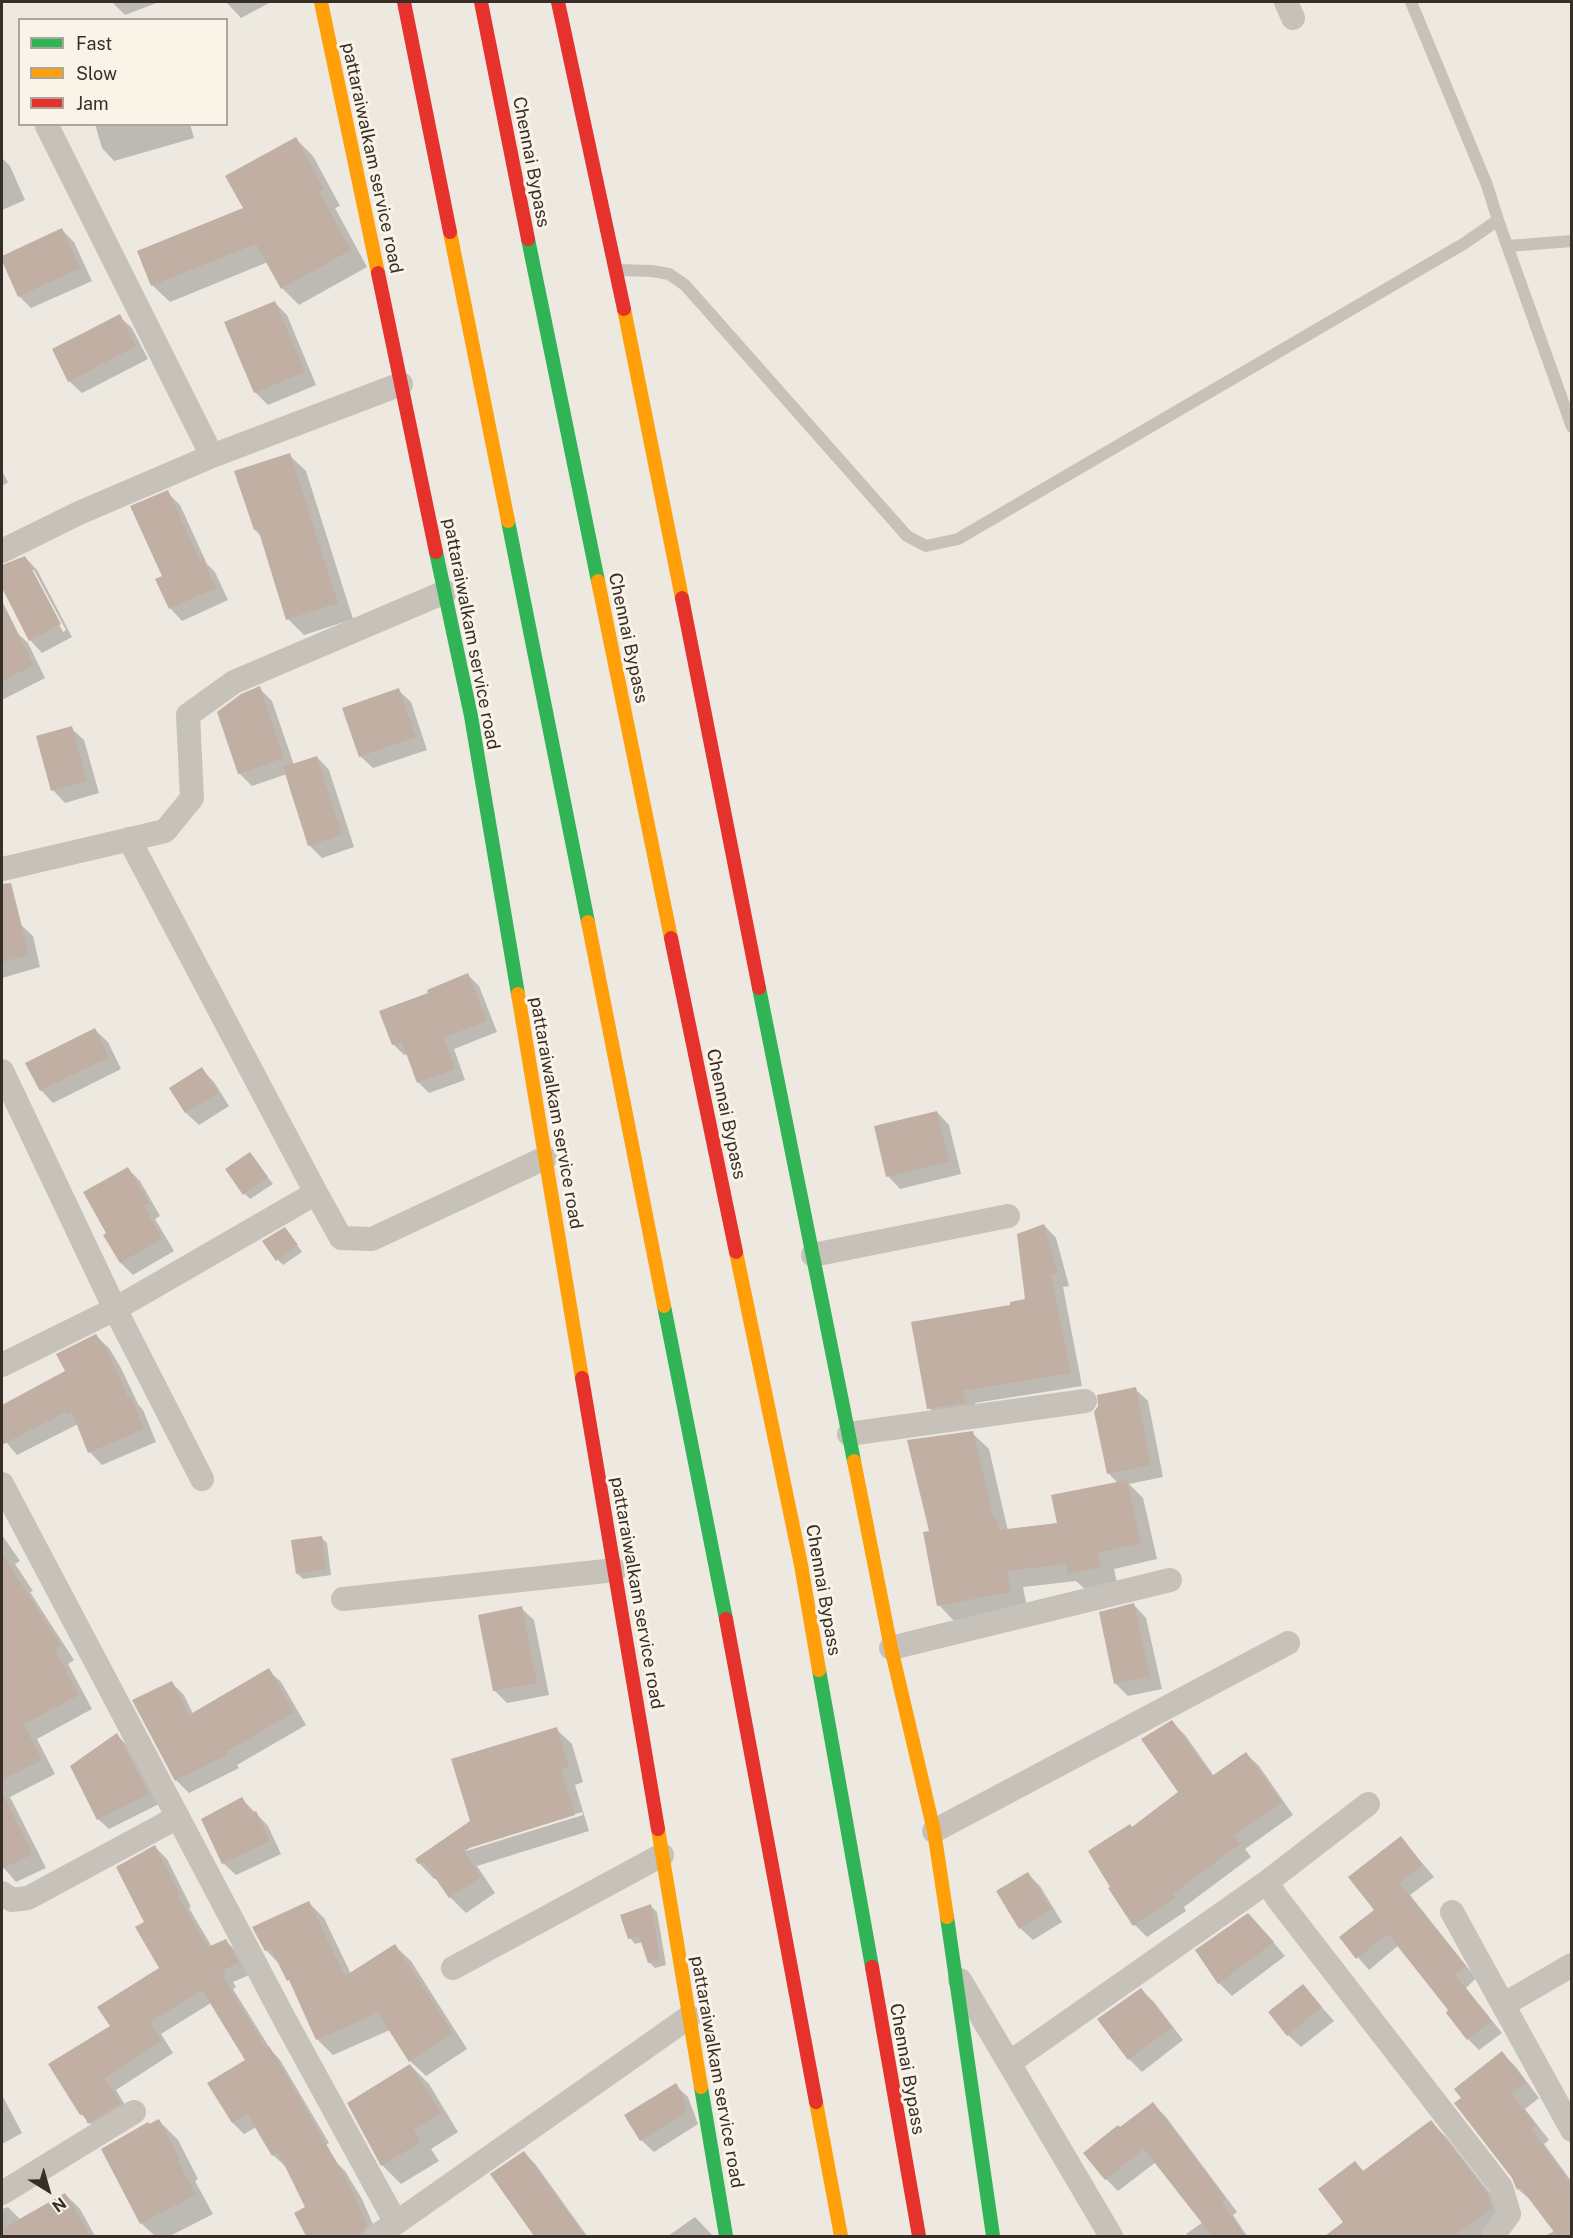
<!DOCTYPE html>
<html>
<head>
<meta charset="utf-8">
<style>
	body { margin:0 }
	#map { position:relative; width:1573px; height:2238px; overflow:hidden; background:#ede9e0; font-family:"Public Sans",sans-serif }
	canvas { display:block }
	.frame { position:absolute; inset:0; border:3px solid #372e28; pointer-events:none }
	.legend { position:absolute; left:18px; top:18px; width:210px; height:108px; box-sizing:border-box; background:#faf4e8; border:2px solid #aca59b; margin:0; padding:8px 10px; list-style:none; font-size:18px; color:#372e28 }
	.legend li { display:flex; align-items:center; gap:12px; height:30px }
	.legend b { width:30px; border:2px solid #aca59b }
	.north { position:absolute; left:18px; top:2160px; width:60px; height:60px; -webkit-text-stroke:4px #faf4e8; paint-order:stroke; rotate:143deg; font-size:16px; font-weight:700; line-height:24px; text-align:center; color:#372e28 }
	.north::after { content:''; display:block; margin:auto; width:21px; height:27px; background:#372e28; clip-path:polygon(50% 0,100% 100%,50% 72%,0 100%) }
</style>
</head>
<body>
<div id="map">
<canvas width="1573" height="2238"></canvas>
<div class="frame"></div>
<ul class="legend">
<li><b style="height:8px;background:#30b455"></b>Fast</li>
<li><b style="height:8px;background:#ff9f0a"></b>Slow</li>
<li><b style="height:8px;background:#e5322d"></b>Jam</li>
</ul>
<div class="north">N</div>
</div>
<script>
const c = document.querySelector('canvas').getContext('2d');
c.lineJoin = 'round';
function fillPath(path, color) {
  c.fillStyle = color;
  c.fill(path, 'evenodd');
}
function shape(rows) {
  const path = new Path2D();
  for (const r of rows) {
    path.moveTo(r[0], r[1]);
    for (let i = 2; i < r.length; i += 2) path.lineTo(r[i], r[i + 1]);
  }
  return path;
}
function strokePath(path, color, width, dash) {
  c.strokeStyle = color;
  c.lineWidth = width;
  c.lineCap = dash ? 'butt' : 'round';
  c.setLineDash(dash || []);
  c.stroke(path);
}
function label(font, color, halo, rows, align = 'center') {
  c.font = font + ' "Public Sans",sans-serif';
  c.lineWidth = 6;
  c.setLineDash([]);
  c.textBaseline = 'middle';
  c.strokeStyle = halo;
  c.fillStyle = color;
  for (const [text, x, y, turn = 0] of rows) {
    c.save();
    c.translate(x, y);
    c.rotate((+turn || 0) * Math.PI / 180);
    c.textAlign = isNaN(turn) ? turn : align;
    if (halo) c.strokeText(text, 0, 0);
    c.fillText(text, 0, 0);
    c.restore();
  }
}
fillPath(shape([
	[112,2,159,2,125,15],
	[226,2,271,2,241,18],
	[95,124,190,124,194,138,114,161,102,148],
	[296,139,313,156,340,206,335,208,367,267,299,305,282,288,268,262,170,302,152,285,245,209],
	[2,158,10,166,25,200,2,210],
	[62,230,74,242,92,281,31,308,19,296,2,257],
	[275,303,287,315,316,385,268,405,255,392],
	[119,316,132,328,148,359,82,393,69,381],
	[289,455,306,471,353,619,304,635,288,619,261,536,255,530],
	[2,471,8,482,2,486],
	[167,492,180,505,207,564,215,572,228,600,182,621,170,608,164,577],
	[25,557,37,570,72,637,42,653,30,640,2,584,2,566],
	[31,570,34,570,66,630,63,632],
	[15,631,28,643,45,678,2,700,2,638],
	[259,688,272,701,294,765,317,757,329,770,354,847,322,858,309,845,287,774,252,786,239,773],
	[398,690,411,702,427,750,373,768,360,756],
	[71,728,84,740,99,793,65,803,53,790],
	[20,924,33,936,40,967,2,978,2,929],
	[468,975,479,986,497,1032,454,1049,465,1080,429,1093,418,1082,408,1054,404,1055,393,1044,430,993],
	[95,1030,108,1042,121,1069,53,1103,41,1090],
	[201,1069,214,1082,229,1106,199,1125,186,1113,171,1088],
	[937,1112,949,1125,961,1174,900,1189,888,1176],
	[250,1154,273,1184,250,1199,245,1194],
	[128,1169,140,1181,160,1216,155,1219,174,1251,133,1275,121,1263,105,1236,108,1234],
	[1044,1225,1056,1238,1069,1286,1063,1287,1082,1386,975,1403,978,1415,941,1420,929,1408,1026,1301],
	[290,1235,302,1252,283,1265,278,1260],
	[96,1336,109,1348,121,1368,138,1404,143,1410,156,1442,102,1465,90,1452,78,1424,17,1455,2,1437,2,1406,67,1372],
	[1135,1389,1148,1401,1163,1477,1129,1484,1143,1498,1157,1559,1114,1569,1117,1583,1086,1590,1076,1581,1023,1587,1027,1608,955,1622,939,1605,930,1532,972,1433,989,1449,1008,1531,1059,1524,1118,1483,1108,1473],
	[2,1535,20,1561,15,1564,33,1591,30,1592,74,1660,68,1664,92,1709,37,1739,55,1774,10,1797,46,1868,16,1882,2,1866],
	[321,1537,327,1543,331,1575,303,1579,297,1573],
	[1134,1605,1146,1618,1162,1689,1128,1696,1116,1684],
	[521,1608,534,1620,549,1695,507,1703,494,1690],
	[268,1670,281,1682,306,1725,237,1765,239,1768,189,1793,176,1780,172,1683,184,1695,193,1714],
	[1172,1722,1185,1735,1214,1776,1246,1754,1259,1766,1293,1815,1245,1849,1251,1857,1184,1907,1186,1911,1147,1937,1135,1925,1132,1828,1180,1792],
	[556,1729,572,1744,583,1782,575,1785,589,1831,477,1866,495,1893,466,1913,450,1897,437,1878,434,1879,419,1863,472,1821],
	[582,1812,583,1815,466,1851,471,1846],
	[117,1735,127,1745,159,1804,109,1829,98,1819],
	[242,1799,268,1826,281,1854,236,1875,223,1863],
	[1401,1838,1434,1877,1410,1895,1476,1978,1466,1988,1502,2033,1479,2050,1468,2039,1450,2011,1399,1945,1369,1970,1341,1938,1376,1910],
	[155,1847,167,1859,191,1907,189,1908,212,1947,226,1941,237,1952,249,1975,233,1982,236,1987,233,1989,271,2050,280,2060,329,2143,285,2166,273,2155,256,2127,244,2134,233,2123,209,2083,247,2061,211,2003,161,2034,173,2053,116,2090,131,2115,101,2134,81,2114,112,2027,161,1968,146,1923],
	[1028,1874,1040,1886,1062,1922,1033,1940,1020,1928],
	[309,1903,324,1918,351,1974,395,1946,411,1961,467,2049,426,2076,410,2061,390,2030,333,2055,318,2040,292,1984,281,1966,266,1950],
	[651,1906,657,1912,666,1965,655,1968,649,1962,643,1942,635,1944,630,1938],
	[1260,1927,1285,1956,1232,1996,1219,1983,1197,1950],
	[1303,1986,1334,2021,1301,2047,1288,2035],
	[1141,1990,1154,2002,1183,2040,1142,2072,1130,2060,1099,2019],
	[1502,2053,1516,2067,1539,2098,1525,2109,1549,2140,1544,2144,1572,2182,1572,2236,1545,2236,1554,2231,1533,2202,1518,2189],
	[410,2065,429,2084,458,2132,431,2149,439,2161,401,2184,382,2165],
	[675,2085,688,2097,698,2124,654,2152,641,2140],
	[2,2095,22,2133,2,2144],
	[1153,2104,1166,2117,1237,2212,1233,2215,1247,2236,1188,2236,1186,2234,1203,2222,1156,2162,1118,2191,1106,2179,1120,2129],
	[159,2121,178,2140,198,2179,195,2181,213,2214,170,2236,155,2236,141,2223,150,2126],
	[1431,2122,1447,2138,1504,2211,1491,2236,1328,2236,1346,2223,1355,2163,1364,2172],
	[524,2152,536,2165,587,2236,536,2236,492,2175],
	[333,2159,345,2171,362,2199,378,2236,307,2236,296,2213,307,2208],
	[2,2194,5,2200,2,2209,8,2207,21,2220,65,2194,80,2209,95,2236,2,2236],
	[695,2217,713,2236,668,2236]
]), '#0003');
fillPath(shape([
	[296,137,324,189,319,191,351,250,281,289,256,244,151,286,137,251,243,208,225,176],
	[62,228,80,268,18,297,2,261,2,256],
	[275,301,305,372,254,393,224,322],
	[120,314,136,346,68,382,52,349],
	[290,453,338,603,286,620,258,529,254,530,234,471],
	[168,490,199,559,203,558,216,588,169,609,155,579,162,576,130,506],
	[25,556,61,624,29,641,2,588,2,565],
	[2,601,34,665,2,681],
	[260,686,284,758,238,774,217,712,241,694],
	[399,688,416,737,359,757,342,708],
	[72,726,87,781,51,791,36,736],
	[317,756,342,835,308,846,283,767],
	[11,883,29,955,2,962,2,884],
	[468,973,487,1021,444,1038,455,1069,417,1083,402,1042,392,1045,379,1011,428,993,427,990],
	[95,1028,109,1057,40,1091,25,1063],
	[202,1067,218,1093,185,1113,169,1088],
	[937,1111,949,1162,886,1177,874,1126],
	[250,1152,268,1177,243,1195,225,1169],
	[128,1167,149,1203,144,1206,162,1239,120,1263,103,1235,106,1233,83,1192],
	[1044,1224,1058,1273,1051,1275,1071,1373,963,1391,966,1403,927,1409,911,1322,1010,1305,1010,1302,1025,1299,1017,1234],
	[285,1227,298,1245,276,1261,262,1241],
	[96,1334,109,1354,128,1397,131,1396,144,1429,88,1453,72,1412,67,1415,66,1412,2,1445,2,1405,65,1371,56,1354],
	[1136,1387,1151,1465,1107,1474,1094,1412,1098,1406,1097,1395],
	[973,1431,994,1519,997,1518,999,1530,1057,1523,1051,1495,1127,1480,1141,1543,1098,1553,1101,1567,1068,1574,1066,1564,1007,1571,1011,1592,937,1606,923,1532,929,1531,907,1440],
	[322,1536,326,1569,296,1574,291,1540],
	[2,1554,61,1645,55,1650,79,1695,24,1724,42,1760,2,1780],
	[1134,1603,1150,1676,1114,1684,1099,1612],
	[522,1606,537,1683,493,1691,478,1615],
	[269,1668,294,1712,226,1752,227,1755,175,1781,132,1700,172,1681,189,1715],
	[1172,1720,1212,1776,1246,1752,1282,1802,1234,1836,1240,1844,1173,1894,1175,1898,1133,1926,1108,1888,1110,1887,1088,1851,1130,1824,1132,1827,1178,1792,1141,1739],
	[557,1727,569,1767,561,1770,575,1815,463,1850,481,1877,449,1898,424,1862,418,1864,415,1859,470,1821,451,1759],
	[117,1733,149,1794,97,1820,70,1766],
	[2,1792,33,1854,2,1869],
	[242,1797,252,1813,256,1811,270,1841,222,1864,201,1819],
	[1401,1836,1423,1865,1399,1883,1466,1966,1455,1975,1492,2021,1467,2040,1446,2013,1448,2010,1388,1934,1356,1959,1339,1937,1374,1910,1348,1877],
	[155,1845,180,1895,178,1896,208,1947,226,1939,239,1963,223,1970,226,1975,223,1977,266,2048,269,2046,350,2185,367,2225,363,2232,353,2236,306,2236,294,2213,305,2207,278,2152,272,2156,247,2114,232,2123,207,2083,245,2060,202,1990,150,2022,162,2041,105,2078,121,2103,88,2124,83,2114,80,2115,48,2064,110,2026,97,2007,159,1968,135,1927,144,1922,116,1867],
	[1028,1872,1051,1909,1019,1929,996,1891],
	[309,1901,345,1976,395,1944,453,2033,409,2062,378,2013,316,2040,289,1980,287,1981,271,1949,265,1951,252,1927],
	[651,1904,660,1959,648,1963,639,1936,628,1939,620,1915],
	[1248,1913,1274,1942,1218,1984,1195,1950],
	[1303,1984,1322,2007,1287,2036,1268,2012],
	[1141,1988,1172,2027,1128,2060,1097,2019],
	[1502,2051,1526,2083,1512,2094,1536,2125,1531,2129,1572,2185,1572,2236,1557,2236,1520,2187,1517,2190,1512,2178,1454,2103,1461,2098,1454,2089],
	[410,2064,441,2113,414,2129,421,2142,381,2166,347,2103],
	[676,2083,683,2095,686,2112,640,2141,624,2115],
	[1153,2102,1226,2199,1222,2202,1245,2236,1212,2236,1144,2149,1105,2180,1083,2153,1118,2125,1120,2127],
	[159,2119,180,2160,178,2161,196,2195,140,2224,101,2149,148,2122,149,2124],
	[1431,2120,1488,2194,1492,2208,1454,2236,1325,2236,1343,2222,1318,2189,1355,2161,1363,2171],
	[524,2151,585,2236,534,2236,490,2174],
	[65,2193,90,2236,2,2236,2,2229]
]), '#c0afa2');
strokePath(shape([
	[1498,220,1572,427],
	[1508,246,1572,241],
	[617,270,652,271,669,274,685,285,907,536,926,546,958,539,1465,243,1498,220,1487,185,1411,2]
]), '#c6c1b9', 12);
strokePath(shape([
	[1286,2,1293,18],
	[47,126,212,456],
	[2,551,79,513,212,456,401,384],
	[129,839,316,1193],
	[2,869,165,831,192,798,188,715,234,682,445,592],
	[2,1071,115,1309,202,1479],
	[813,1255,1008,1216],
	[2,1365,115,1309,316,1193,341,1238,372,1239,545,1158],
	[849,1434,1085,1401],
	[2,1484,285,2020,396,2223,689,2017],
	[343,1599,615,1570],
	[891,1648,1170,1580],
	[934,1831,1288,1643],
	[1267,1882,1368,1804],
	[2,1893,12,1900,28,1898,178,1817],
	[1452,1912,1572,2130],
	[453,1968,662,1855],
	[960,1980,1111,2236],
	[1503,2005,1572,1965],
	[1009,2063,1267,1882,1277,1898,1501,2187,1509,2214,1493,2236],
	[2,2193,134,2112],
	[376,2236,396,2223]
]), '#c6c1b9', 24);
strokePath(shape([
	[528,239,598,581],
	[508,521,588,922],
	[436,552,471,716,518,994],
	[759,988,854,1461],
	[664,1306,726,1619],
	[819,1670,872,1967],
	[947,1917,993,2236],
	[701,2087,726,2236]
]), '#30b455', 14);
strokePath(shape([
	[321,2,378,273],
	[450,232,508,521],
	[624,309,682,598],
	[598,581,671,938],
	[588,922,664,1306],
	[518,994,582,1378],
	[736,1252,801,1565,819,1670],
	[854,1461,891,1648,934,1831,947,1917],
	[658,1829,701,2087],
	[816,2102,841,2236]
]), '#ff9f0a', 14);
strokePath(shape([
	[404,2,450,232],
	[481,2,528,239],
	[558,2,624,309],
	[378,273,436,552],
	[682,598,759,988],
	[671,938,736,1252],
	[582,1378,658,1829],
	[726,1619,816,2102],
	[872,1967,919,2236]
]), '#e5322d', 14);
label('18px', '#372e28', '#faf4e8', [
	["pattaraiwalkam service road",372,158,78],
	["Chennai Bypass",531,162,79],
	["pattaraiwalkam service road",471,634,79],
	["Chennai Bypass",628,638,78],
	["pattaraiwalkam service road",556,1113,80],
	["Chennai Bypass",726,1114,78],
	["Chennai Bypass",823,1590,80],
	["pattaraiwalkam service road",637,1593,80],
	["Chennai Bypass",907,2069,80],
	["pattaraiwalkam service road",717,2072,80]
]);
</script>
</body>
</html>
